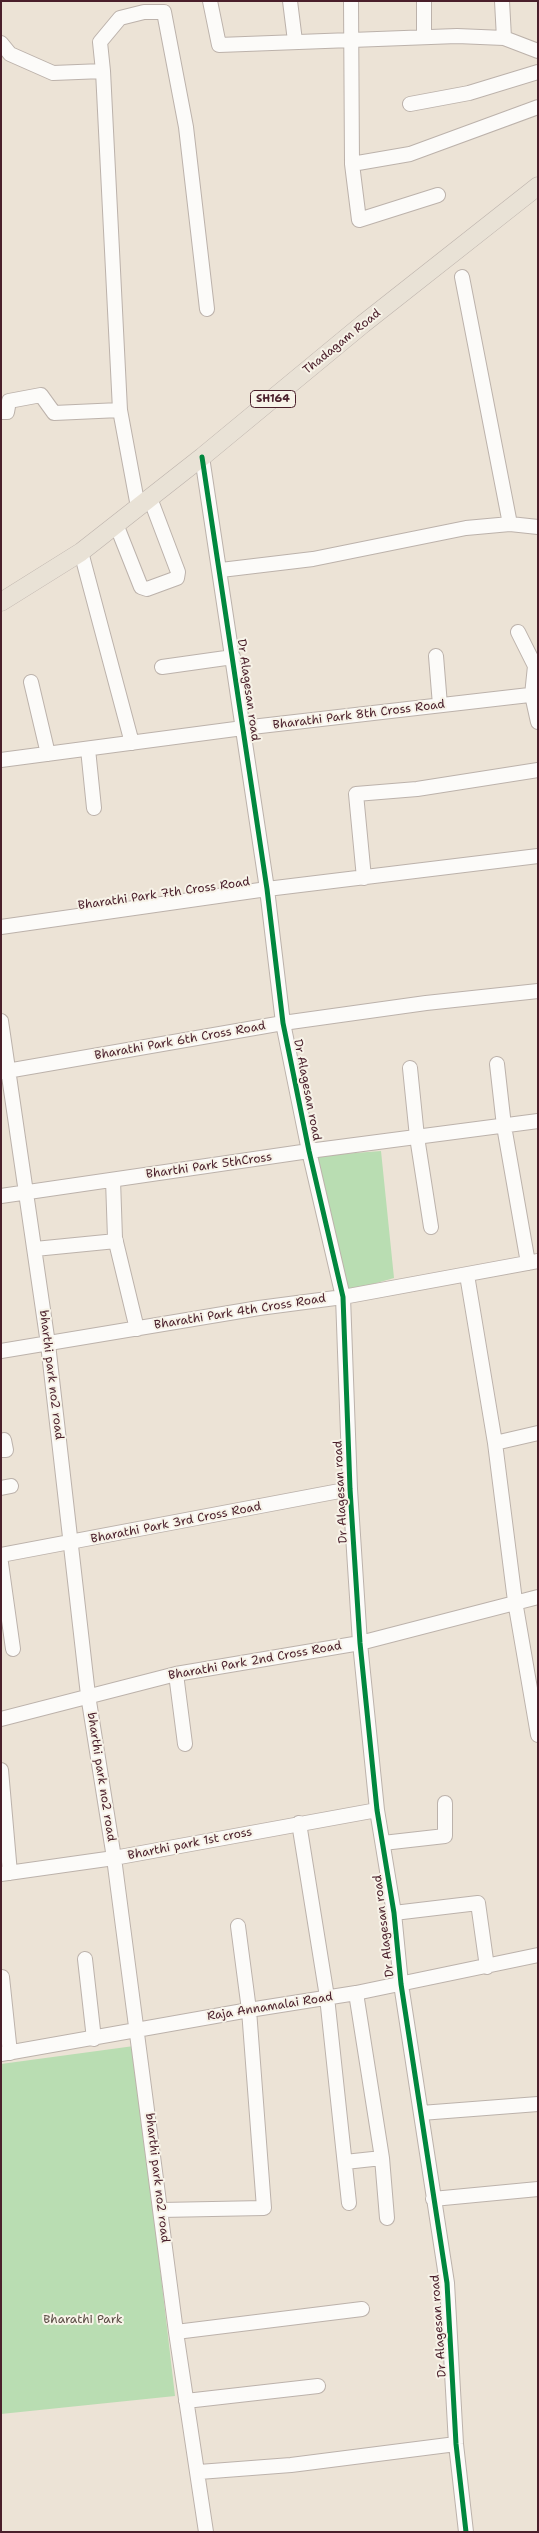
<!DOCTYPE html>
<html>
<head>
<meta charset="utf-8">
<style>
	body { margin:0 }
	#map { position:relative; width:539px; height:2533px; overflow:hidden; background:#ece3d6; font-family:"Shantell Sans",sans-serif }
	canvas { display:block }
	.frame { position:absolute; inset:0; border:2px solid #4a1f2b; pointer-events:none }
</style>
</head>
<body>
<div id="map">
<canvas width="539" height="2533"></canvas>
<div class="frame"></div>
</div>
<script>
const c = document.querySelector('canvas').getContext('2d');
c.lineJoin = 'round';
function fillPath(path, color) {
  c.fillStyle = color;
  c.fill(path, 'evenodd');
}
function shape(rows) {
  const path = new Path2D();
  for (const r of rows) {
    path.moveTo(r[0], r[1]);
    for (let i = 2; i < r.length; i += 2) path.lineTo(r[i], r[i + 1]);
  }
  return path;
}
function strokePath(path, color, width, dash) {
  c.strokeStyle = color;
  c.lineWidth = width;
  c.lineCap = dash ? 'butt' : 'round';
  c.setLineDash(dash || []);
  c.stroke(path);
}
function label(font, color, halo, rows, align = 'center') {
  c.font = font + ' "Shantell Sans",sans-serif';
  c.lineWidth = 4;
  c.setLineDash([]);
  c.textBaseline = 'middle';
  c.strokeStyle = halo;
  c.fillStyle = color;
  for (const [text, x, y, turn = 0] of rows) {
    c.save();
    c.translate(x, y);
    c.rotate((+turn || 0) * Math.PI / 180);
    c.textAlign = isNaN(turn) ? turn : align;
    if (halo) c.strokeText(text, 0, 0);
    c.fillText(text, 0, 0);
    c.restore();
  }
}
fillPath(shape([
	[381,1151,394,1278,345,1292,315,1156],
	[134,2046,175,2396,1,2414,1,2064]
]), '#b9ddb2');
const minor = shape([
	[210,1,219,45,457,36,504,38],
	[290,1,295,41],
	[351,1,352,164,410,154,538,107],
	[424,1,424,37],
	[502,1,504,38,538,51],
	[1,43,10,54,53,73,103,71],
	[410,104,469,93,538,72],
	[352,164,359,220,438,195],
	[462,277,510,524,538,527],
	[1,412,7,412,9,401,41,395,54,413,120,410],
	[202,457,267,889,283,1023,309,1151,343,1297,350,1489,360,1643,377,1810,394,1913,401,1984,447,2283,456,2444,466,2532],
	[138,507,120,410,103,71,100,42,120,18,144,12,164,12,186,127,207,309],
	[116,524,141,587,147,589,177,578,178,572,150,498],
	[81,552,132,743],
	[221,570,313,559,466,528,510,524],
	[518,632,535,666,532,695,538,722],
	[436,656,440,705],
	[162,667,233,657],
	[31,682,48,754],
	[88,749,94,808],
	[1,760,243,728,538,694],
	[364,878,356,794,417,789,538,770],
	[1,927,267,889,538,856],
	[1,1021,48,1344,88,1695,114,1858,176,2332,206,2532],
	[497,1064,504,1126,528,1263],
	[410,1068,417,1137,431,1227],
	[1,1072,283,1023,426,1003,538,991],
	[113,1180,115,1238,137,1329],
	[1,1196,309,1151,538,1121],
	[35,1249,116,1241],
	[467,1275,495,1443,515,1601,538,1735],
	[1,1351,259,1308,343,1297,538,1261],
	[495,1443,538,1433],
	[1,1450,6,1450,4,1440],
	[1,1488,11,1486],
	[1,1555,350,1489],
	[1,1563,13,1649],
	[176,1674,185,1744],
	[1,1719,176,1674,360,1643,538,1597],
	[1,1770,10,1873],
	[299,1823,327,1997,349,2203],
	[383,1843,445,1836,445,1803],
	[1,1874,114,1858,377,1810],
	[394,1913,478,1903,487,1967],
	[85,1959,94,2039],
	[2,1977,10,2053],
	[356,1993,382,2158,387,2218],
	[1,2054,249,2010,356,1993,538,1955],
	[421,2113,538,2104],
	[345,2162,382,2158],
	[433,2199,538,2189],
	[161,2210,264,2208,249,2010,238,1926],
	[176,2332,362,2309],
	[186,2401,318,2386],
	[199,2472,291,2465,456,2444]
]);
const major = shape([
	[1,602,81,552,202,457,363,324,538,186]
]);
strokePath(minor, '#bcb2ab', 16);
strokePath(major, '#bcb2ab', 19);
strokePath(minor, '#fcfbf9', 14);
strokePath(major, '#e9e2d6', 18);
strokePath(shape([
	[202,457,267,889,283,1023,309,1151,343,1297,350,1489,360,1643,377,1810,394,1913,401,1984,447,2283,456,2444,466,2532]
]), '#00873e', 5);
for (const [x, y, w] of [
	[273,399,45]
]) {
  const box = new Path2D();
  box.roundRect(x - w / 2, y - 8.5, w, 17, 4);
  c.fillStyle = '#f7f3e8';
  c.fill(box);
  strokePath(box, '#4a1f2b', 1);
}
label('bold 11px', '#4a1f2b', null, [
	["SH164",273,399]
]);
label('12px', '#4a1f2b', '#f7f3e8', [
	["Thadagam Road",342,342,-39],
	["Dr Alagesan road",248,690,82],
	["Bharathi Park 8th Cross Road",359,715,-7],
	["Bharathi Park 7th Cross Road",164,894,-8],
	["Bharathi Park 6th Cross Road",180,1041,-10],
	["Dr Alagesan road",307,1090,79],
	["Bharthi Park 5thCross",209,1166,-8],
	["Bharathi Park 4th Cross Road",240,1312,-9],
	["bharthi park no2 road",51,1375,83],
	["Dr Alagesan road",341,1492,-93],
	["Bharathi Park 3rd Cross Road",176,1523,-11],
	["Bharathi Park 2nd Cross Road",255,1661,-10],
	["bharthi park no2 road",101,1777,81],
	["Bharthi park 1st cross",190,1844,-11],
	["Dr Alagesan road",384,1926,-97],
	["Raja Annamalai Road",270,2007,-9],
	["bharthi park no2 road",157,2178,83],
	["Dr Alagesan road",439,2326,-94]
]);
label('12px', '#5b4d45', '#f7f3e8', [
	["Bharathi Park",83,2320]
]);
</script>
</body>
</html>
